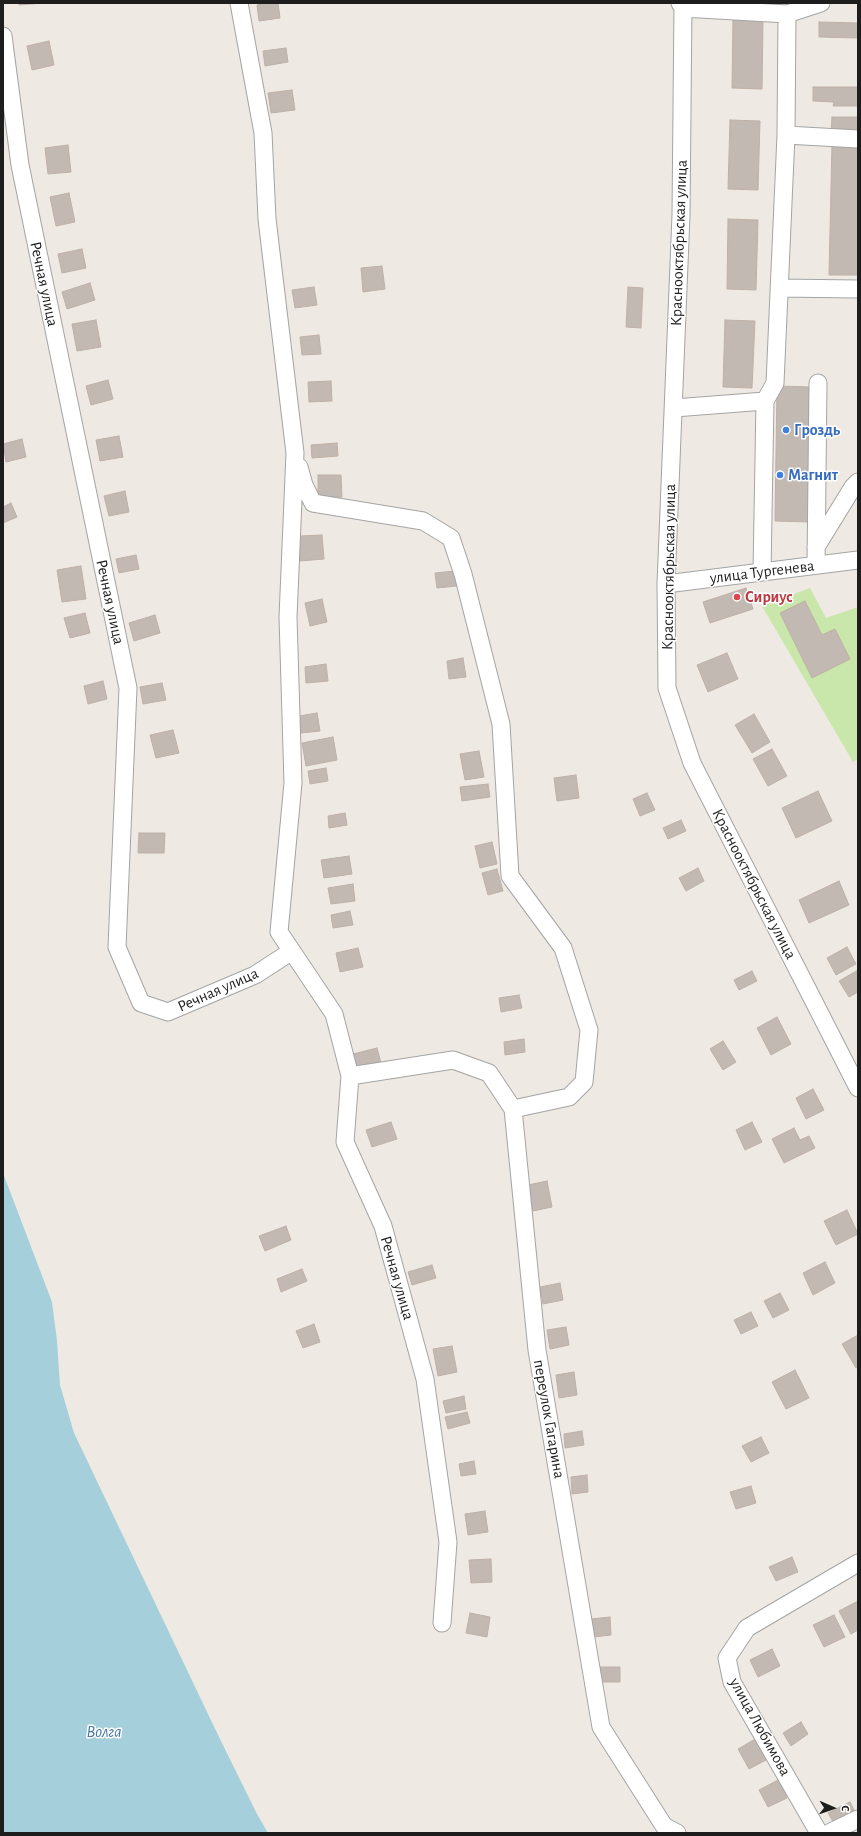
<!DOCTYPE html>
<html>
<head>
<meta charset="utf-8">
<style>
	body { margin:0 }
	#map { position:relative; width:861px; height:1836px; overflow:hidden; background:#eeeae3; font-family:"Alegreya Sans",sans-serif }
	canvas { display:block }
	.frame { position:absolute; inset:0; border:4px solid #1d1d1d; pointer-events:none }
	.north { position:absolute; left:813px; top:1788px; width:40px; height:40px; -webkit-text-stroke:3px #fff; paint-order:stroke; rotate:92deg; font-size:11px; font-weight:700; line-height:16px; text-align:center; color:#1d1d1d }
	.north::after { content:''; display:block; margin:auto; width:14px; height:18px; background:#1d1d1d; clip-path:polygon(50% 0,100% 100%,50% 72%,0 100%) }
</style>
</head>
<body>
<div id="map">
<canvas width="861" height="1836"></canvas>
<div class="frame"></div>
<div class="north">С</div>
</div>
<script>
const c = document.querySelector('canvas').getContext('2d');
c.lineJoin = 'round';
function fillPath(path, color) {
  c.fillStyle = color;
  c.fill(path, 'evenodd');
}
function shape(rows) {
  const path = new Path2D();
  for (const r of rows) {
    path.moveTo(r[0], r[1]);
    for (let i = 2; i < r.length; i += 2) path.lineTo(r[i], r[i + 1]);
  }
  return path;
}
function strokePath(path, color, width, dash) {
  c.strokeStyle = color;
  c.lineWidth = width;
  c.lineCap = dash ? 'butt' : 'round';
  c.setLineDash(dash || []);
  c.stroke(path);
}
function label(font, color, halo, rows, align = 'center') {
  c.font = font + ' "Alegreya Sans",sans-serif';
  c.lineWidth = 3;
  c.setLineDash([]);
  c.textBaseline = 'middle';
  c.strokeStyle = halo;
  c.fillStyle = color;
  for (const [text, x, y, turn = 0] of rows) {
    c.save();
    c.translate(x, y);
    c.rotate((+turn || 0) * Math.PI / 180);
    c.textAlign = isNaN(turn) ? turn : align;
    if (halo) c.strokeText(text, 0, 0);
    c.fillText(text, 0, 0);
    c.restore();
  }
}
fillPath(shape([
	[810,588,826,618,858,607,858,759,853,762,762,606]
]), '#c9e7aa');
fillPath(shape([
	[3,1173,52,1302,57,1341,60,1385,74,1433,218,1735,257,1814,268,1833,3,1833]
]), '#a4cfdb');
const building = shape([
	[19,3,43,3,19,5,19,3],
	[266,3,278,3,280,18,259,21,257,5,266,3],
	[733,18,763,19,762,89,732,88,733,18],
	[819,22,858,23,858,38,819,37,819,22],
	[49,41,54,65,32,70,27,46,49,41],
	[286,48,288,62,265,66,263,51,286,48],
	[813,87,858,87,858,106,833,106,834,102,813,101,813,87],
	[292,90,295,110,271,113,268,93,292,90],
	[832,117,858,117,858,135,831,134,832,117],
	[730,120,760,121,758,190,728,189,730,120],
	[832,144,858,145,858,275,829,275,832,144],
	[68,145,71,172,48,174,45,148,68,145],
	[69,193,75,222,56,226,50,197,69,193],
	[728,219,758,220,756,290,727,289,728,219],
	[82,249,86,268,62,273,58,254,82,249],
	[382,266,385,289,363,292,361,268,382,266],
	[90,283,95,300,67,309,62,292,90,283],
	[314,287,317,305,295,308,292,290,314,287],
	[628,287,643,288,641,328,626,327,628,287],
	[96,320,101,347,77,351,72,324,96,320],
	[725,320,755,321,752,388,723,387,725,320],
	[319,335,321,354,302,355,300,337,319,335],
	[108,380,113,399,91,405,86,386,108,380],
	[331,381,332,401,309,402,308,382,331,381],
	[777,386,811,387,809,522,775,521,777,386],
	[119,436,123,457,100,461,96,440,119,436],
	[22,439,26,457,6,462,3,444,22,439],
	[337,443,338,456,312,458,311,445,337,443],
	[318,475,341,475,342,497,318,498,318,475],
	[125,491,129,512,109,516,104,496,125,491],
	[11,503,17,517,3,523,3,507,11,503],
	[322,535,324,559,300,561,299,536,322,535],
	[136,555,139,569,119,573,116,559,136,555],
	[81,566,86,599,62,602,57,570,81,566],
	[455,571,457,586,437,588,435,573,455,571],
	[746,588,753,609,710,623,703,602,746,588],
	[322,599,327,622,310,626,305,603,322,599],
	[805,601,822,635,835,629,850,659,812,678,780,613,805,601],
	[85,613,90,633,70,638,64,618,85,613],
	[155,615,160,633,134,641,129,623,155,615],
	[727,653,738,679,708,692,697,665,727,653],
	[463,658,466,677,449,679,447,661,463,658],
	[326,664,328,681,306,683,305,667,326,664],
	[103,681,107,699,88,704,84,686,103,681],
	[162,683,166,700,143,704,140,687,162,683],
	[317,713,320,731,301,733,299,716,317,713],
	[754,714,770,742,752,753,735,725,754,714],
	[173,730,179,753,156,758,150,735,173,730],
	[333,737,337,760,306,766,302,743,333,737],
	[772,749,787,776,768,786,753,759,772,749],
	[479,751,484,777,465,780,460,754,479,751],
	[326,768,328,781,310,784,308,771,326,768],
	[576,775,579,798,557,801,554,778,576,775],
	[488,784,490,797,462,801,460,787,488,784],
	[818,791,832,821,796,838,782,808,818,791],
	[647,793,655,810,640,816,633,799,647,793],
	[345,813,347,825,329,828,328,816,345,813],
	[681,820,686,831,668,839,663,828,681,820],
	[139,833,165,833,164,853,138,853,139,833],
	[492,842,497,864,480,868,475,846,492,842],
	[349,856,352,874,324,878,321,860,349,856],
	[698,868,704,881,686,891,679,878,698,868],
	[497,869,503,891,488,895,482,873,497,869],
	[839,881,849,905,809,923,799,900,839,881],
	[353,884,355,901,331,904,328,888,353,884],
	[350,911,353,925,333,928,331,915,350,911],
	[847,947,856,964,836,975,827,958,847,947],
	[358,948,363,967,340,972,336,953,358,948],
	[858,970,858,992,849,997,839,981,858,970],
	[752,971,757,981,739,990,734,980,752,971],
	[519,995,522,1008,501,1012,499,998,519,995],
	[777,1017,791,1044,771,1055,757,1028,777,1017],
	[524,1039,525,1052,505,1055,504,1042,524,1039],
	[723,1041,736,1062,723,1070,710,1049,723,1041],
	[377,1048,381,1063,357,1069,353,1054,377,1048],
	[813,1089,824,1110,806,1119,796,1098,813,1089],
	[391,1122,397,1139,372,1147,366,1130,391,1122],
	[752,1122,762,1142,745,1150,736,1130,752,1122],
	[794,1128,800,1140,809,1136,815,1148,784,1163,772,1139,794,1128],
	[547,1181,552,1207,533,1211,528,1185,547,1181],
	[847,1210,858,1234,836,1245,824,1221,847,1210],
	[286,1226,291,1240,265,1251,259,1236,286,1226],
	[825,1262,835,1283,813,1295,803,1273,825,1262],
	[432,1265,436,1278,412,1285,408,1272,432,1265],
	[302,1269,307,1281,281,1292,277,1279,302,1269],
	[560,1283,563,1300,543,1304,540,1287,560,1283],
	[780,1293,789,1310,773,1318,764,1301,780,1293],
	[751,1312,758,1326,741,1334,734,1320,751,1312],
	[314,1324,320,1342,303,1348,296,1331,314,1324],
	[566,1327,569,1345,550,1349,547,1330,566,1327],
	[858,1335,858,1367,856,1368,842,1344,858,1335],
	[452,1346,457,1372,438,1376,433,1349,452,1346],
	[795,1370,809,1398,786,1409,772,1382,795,1370],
	[574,1372,577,1395,559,1398,556,1375,574,1372],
	[464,1396,466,1409,446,1413,443,1401,464,1396],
	[467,1412,470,1423,448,1429,445,1417,467,1412],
	[582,1431,584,1445,565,1448,564,1434,582,1431],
	[761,1437,769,1453,751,1462,742,1446,761,1437],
	[474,1461,476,1474,461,1476,459,1464,474,1461],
	[587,1475,588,1492,572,1494,571,1477,587,1475],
	[751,1486,756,1503,736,1509,730,1492,751,1486],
	[485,1511,488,1532,468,1535,465,1514,485,1511],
	[792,1557,798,1572,776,1581,769,1567,792,1557],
	[491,1559,492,1582,471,1583,469,1560,491,1559],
	[858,1601,858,1630,851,1634,839,1611,858,1601],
	[470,1613,490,1617,487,1637,466,1633,470,1613],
	[834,1615,845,1637,824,1647,813,1625,834,1615],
	[610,1617,611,1635,593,1637,591,1619,610,1617],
	[772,1649,780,1666,758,1677,750,1660,772,1649],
	[600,1667,620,1667,620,1682,600,1682,600,1667],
	[801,1722,808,1734,791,1746,783,1733,801,1722],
	[757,1738,768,1759,749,1769,738,1749,757,1738],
	[778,1780,787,1798,768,1807,759,1790,778,1780],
	[850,1802,857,1816,836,1827,828,1813,850,1802]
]);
fillPath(building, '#c2b9b2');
strokePath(building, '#bfb0a6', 1);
const minor = shape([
	[239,3,263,133,267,219,295,453,288,617,293,783,279,932,334,1014,350,1076,345,1142,383,1226,425,1379,448,1542,442,1623],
	[680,3,683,8,787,14,821,3],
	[683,3,681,215,666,584,667,688,692,763,858,1088],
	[3,36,20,165,128,688,117,947,141,1003,168,1012,255,975,292,951],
	[786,135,858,139],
	[779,288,858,289],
	[674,408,765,401,775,383,786,135,787,14],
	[299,467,304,485,313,503,423,521,451,538,463,574,501,724,510,876,563,948,589,1030,584,1082,569,1097,513,1109,489,1073,453,1060,350,1076],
	[816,547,853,487,858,482],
	[816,565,818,383],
	[762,572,765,401],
	[666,584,858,560],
	[513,1109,537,1350,601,1727,664,1826,677,1833],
	[819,1833,732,1682,727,1658,747,1628,858,1563],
	[829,1833,858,1819]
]);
strokePath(minor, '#a4a4a4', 19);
strokePath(minor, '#fff', 17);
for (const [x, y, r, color] of [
	[786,430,4,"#3f7fe0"],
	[780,475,4,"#3f7fe0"],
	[737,597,4,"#e0444e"]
]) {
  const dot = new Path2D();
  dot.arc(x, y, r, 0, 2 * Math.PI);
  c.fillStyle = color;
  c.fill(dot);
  strokePath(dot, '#fff', 1.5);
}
label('16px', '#1d1d1d', '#fff', [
	["Краснооктябрьская улица",679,243,-88],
	["Речная улица",44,284,78],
	["Краснооктябрьская улица",669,567,-89],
	["улица Тургенева",762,572,-7],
	["Речная улица",110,602,78],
	["Краснооктябрьская улица",754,884,63],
	["Речная улица",218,990,-24],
	["Речная улица",397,1278,74],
	["переулок Гагарина",549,1419,80],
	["улица Любимова",760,1727,61]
]);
label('bold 16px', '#366cbe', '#fff', [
	["Гроздь",794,430],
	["Магнит",788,475]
], 'left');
label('bold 16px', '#be3a42', '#fff', [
	["Сириус",745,597]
], 'left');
label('italic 17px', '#4978a2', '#fff', [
	["Волга",104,1732]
]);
</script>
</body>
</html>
